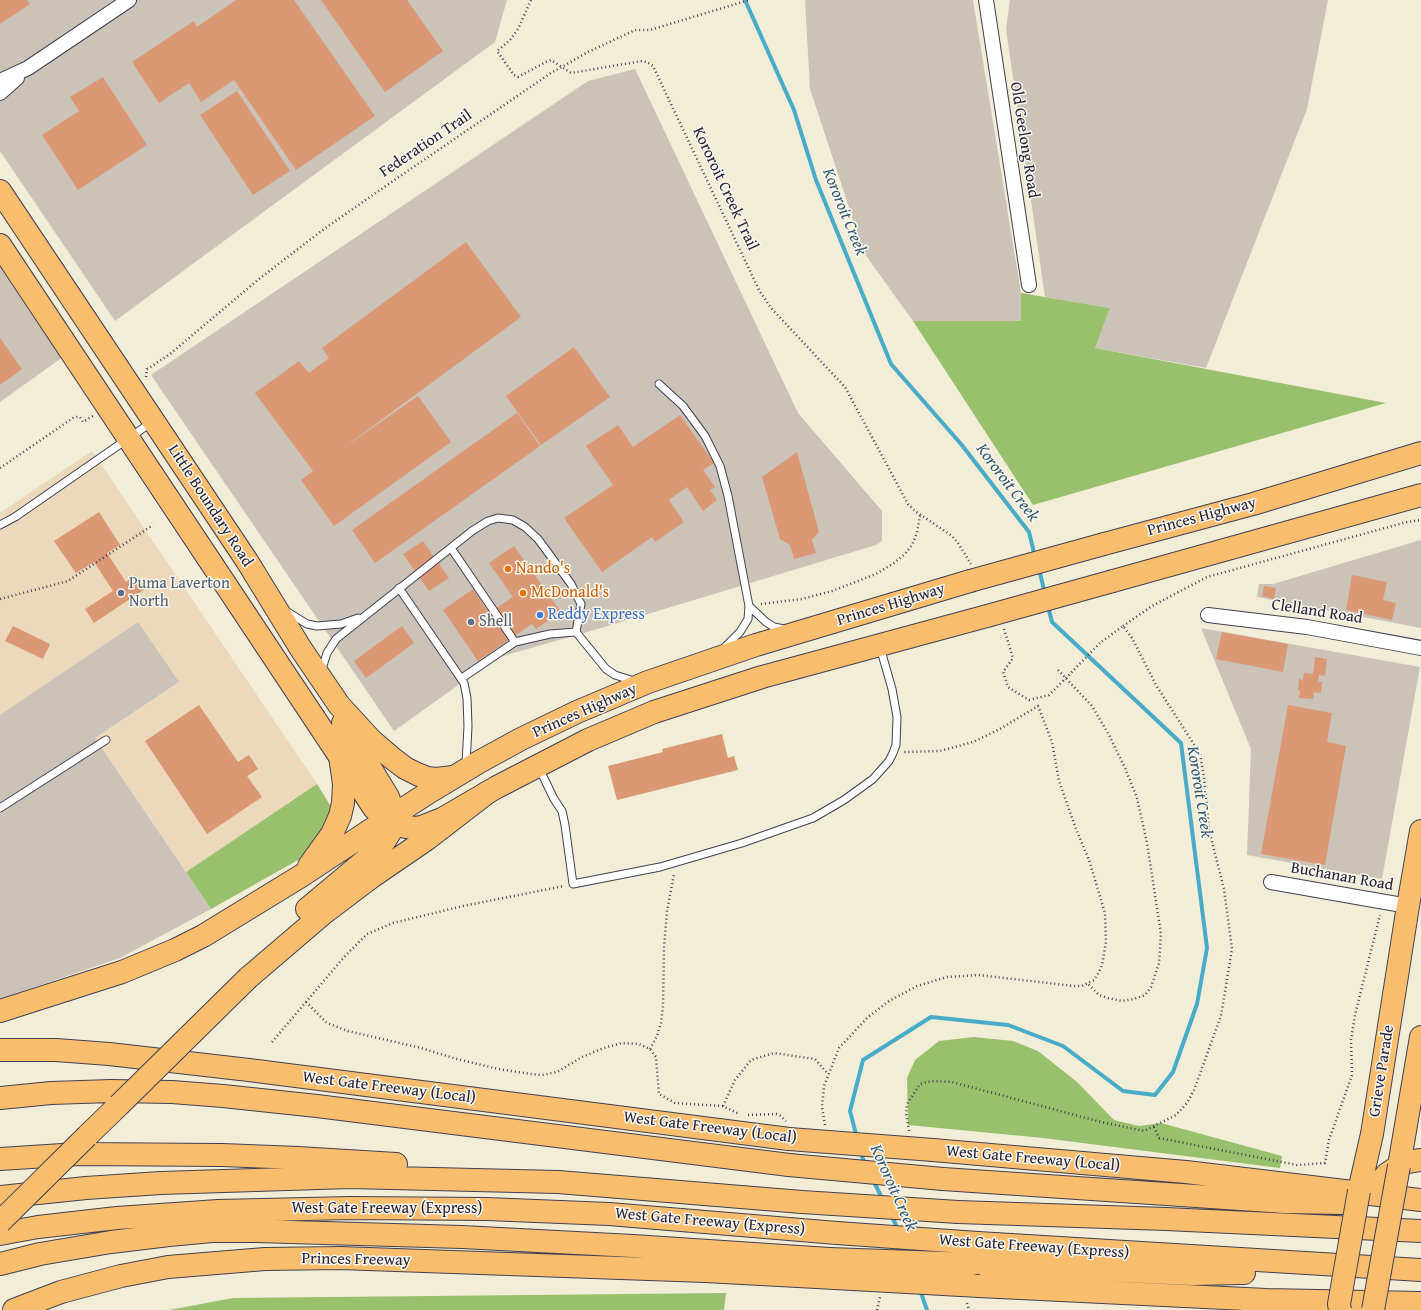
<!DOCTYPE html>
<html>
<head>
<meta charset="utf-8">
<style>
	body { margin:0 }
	canvas { display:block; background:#f2edd7 }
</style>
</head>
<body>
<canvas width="1421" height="1310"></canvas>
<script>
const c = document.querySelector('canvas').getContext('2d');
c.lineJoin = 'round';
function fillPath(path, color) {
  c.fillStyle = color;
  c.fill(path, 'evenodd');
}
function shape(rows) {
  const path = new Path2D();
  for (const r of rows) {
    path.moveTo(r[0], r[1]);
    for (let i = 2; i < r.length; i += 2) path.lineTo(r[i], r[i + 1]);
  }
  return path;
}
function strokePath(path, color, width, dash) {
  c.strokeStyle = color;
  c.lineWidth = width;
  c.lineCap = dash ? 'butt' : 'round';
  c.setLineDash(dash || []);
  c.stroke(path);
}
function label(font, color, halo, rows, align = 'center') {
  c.font = font + ' "Gentium Book Plus",serif';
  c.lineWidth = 3;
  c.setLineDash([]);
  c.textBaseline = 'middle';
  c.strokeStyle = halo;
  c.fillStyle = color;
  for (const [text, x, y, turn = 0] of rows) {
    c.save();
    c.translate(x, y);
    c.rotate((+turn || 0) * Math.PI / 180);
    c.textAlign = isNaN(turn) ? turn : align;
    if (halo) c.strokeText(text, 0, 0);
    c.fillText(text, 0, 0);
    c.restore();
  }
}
fillPath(shape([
	[92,451,317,784,186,872,95,738,179,682,0,715,0,513]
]), '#ecd8ba');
fillPath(shape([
	[0,0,507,0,495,42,115,321,0,151],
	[805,0,973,0,1021,293,1021,321,913,321,864,253,810,89],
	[1010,0,1328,0,1307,109,1206,368,1095,348,1110,308,1045,297,1006,29],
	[635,69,798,413,882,511,882,541,876,545,608,626,496,658,394,731,151,375,588,81],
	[0,263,63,357,0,402],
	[1421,540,1421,628,1257,597,1259,584,1273,584],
	[138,622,179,682,95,738,211,909,120,958,0,999,0,715],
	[1201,628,1420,667,1382,879,1247,855,1251,749]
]), '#cbc3b8');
fillPath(shape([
	[1021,293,1110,308,1095,348,1386,403,1033,505,913,321,1021,321],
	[317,784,335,813,307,855,211,909,186,872],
	[974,1037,1013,1041,1038,1051,1077,1082,1114,1120,1139,1126,1161,1123,1282,1156,1280,1168,1043,1138,908,1125,907,1078,915,1060,939,1041],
	[726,1293,724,1310,169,1310,233,1298]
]), '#99c06c');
strokePath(shape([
	[745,0,794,110,816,180,891,364,961,444,1029,532,1035,557],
	[1039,569,1045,594],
	[857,1138,850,1111,863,1060,931,1017,1008,1025,1063,1046,1123,1091,1155,1095,1173,1072,1197,1004,1207,948,1181,743,1052,622,1048,606],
	[860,1150,865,1165],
	[873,1180,883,1200],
	[891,1215,899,1231],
	[920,1290,927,1310]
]), '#48abc8', 4);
fillPath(shape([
	[0,0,27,0,30,4,0,24],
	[236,0,294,0,375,116,296,170,234,80,201,102,189,83,159,103,132,62,194,21,197,27],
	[321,0,407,0,443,51,385,92],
	[103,77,147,145,78,190,42,135,79,111,70,97],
	[237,91,290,171,253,195,200,115],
	[466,242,521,317,339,451,418,396,451,442,334,526,301,480,313,471,255,393,299,361,309,373,329,358,322,348],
	[0,338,22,369,0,385],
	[574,347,610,397,541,445,506,396],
	[517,413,540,446,375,563,352,530],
	[680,415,714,463,703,470,715,487,710,490,717,500,703,511,687,487,669,500,684,522,655,542,652,537,602,572,564,518,613,485,586,446,618,425,633,447],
	[797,452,819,532,812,540,816,553,794,559,790,545,780,539,762,477],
	[99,512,120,545,107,553,126,582,136,575,145,589,94,623,85,609,113,591,94,562,76,573,54,541],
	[423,541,449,578,429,591,403,554],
	[514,546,561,612,536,629,532,624,478,661,443,610,473,589,489,613,513,597,489,563],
	[1352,575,1387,582,1383,600,1396,603,1392,620,1346,610],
	[1264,586,1276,588,1274,599,1262,596],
	[13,626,50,644,43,659,5,641],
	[402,626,414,643,366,678,354,661],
	[1222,632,1288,644,1283,672,1216,659],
	[1315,657,1327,659,1325,676,1319,675,1318,682,1322,682,1321,693,1314,692,1313,699,1299,698,1300,690,1298,690,1299,679,1303,680,1304,673,1313,674],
	[199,705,238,762,249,755,258,769,247,776,262,797,207,834,145,741],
	[1288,705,1332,713,1327,742,1346,746,1325,865,1261,854],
	[722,734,728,758,734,756,738,770,617,800,608,766,663,752,662,749]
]), '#db9874');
const service = shape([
	[659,384,683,406,705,436,720,466,728,496,749,606,748,619,740,632,724,648],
	[0,525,15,517,152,422],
	[451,548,515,642],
	[399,588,464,683,467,698,468,726,466,764],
	[749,606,766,622,774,627,784,629],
	[286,611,307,624,317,626,341,624,358,618],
	[321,672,327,653,336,639,472,531,488,521,498,518,513,520,525,527,538,539,571,584,581,604,576,632,606,669,615,675,634,681],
	[462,678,515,642,550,634,576,632],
	[539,768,554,799,562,811,565,825,573,884,660,867,742,843,813,818,844,800,873,779,889,761,893,753,896,745,897,717,892,689,880,647],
	[0,808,106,740]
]);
const minor = shape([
	[986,0,1029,285],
	[0,81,28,68,129,0],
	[0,93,17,78],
	[1208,615,1307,627,1421,648],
	[1271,882,1408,906]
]);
const primary = shape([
	[0,191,247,561,301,649,339,705,372,741,392,758,405,768,417,774,427,778,436,779,453,777],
	[0,245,374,808,386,820],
	[343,723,388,797,394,814],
	[1359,1191,1372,1134,1408,906,1421,831],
	[1375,1193,1381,1181,1387,1174,1399,1166,1421,1037]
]);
const trunk = shape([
	[1104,544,1253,504,1421,453],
	[970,581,756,645,648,682,577,712,521,739,479,762,431,791,386,820,394,824,406,827,417,828,424,826,442,819,497,787,588,740,654,712,762,677,987,616],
	[1113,581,1421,495]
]);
const motorway = shape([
	[309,866,332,834,340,816,343,803,344,784,340,756],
	[307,909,380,848,391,831,394,823,394,814],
	[248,978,324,913,373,876,427,839,488,792],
	[0,1011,122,972,175,950,203,936,301,876,386,820],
	[0,1050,56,1050,109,1054,249,1070,789,1139],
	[0,1098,51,1093,111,1091,172,1092,223,1096,317,1106,789,1165],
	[87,1136,119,1105],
	[933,1150,1186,1172,1421,1200],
	[0,1159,78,1154,222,1155,298,1158,396,1164],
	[1399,1166,1407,1162,1421,1160],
	[943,1179,1285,1202,1343,1203],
	[0,1197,86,1188,161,1183,350,1177,558,1182,802,1202],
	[958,1212,1166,1219,1421,1231],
	[0,1234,38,1227,117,1218,218,1211,350,1208,487,1209,609,1214,837,1233],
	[978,1243,1421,1270],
	[0,1264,40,1254,111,1242,169,1235,212,1231,256,1231,462,1237,633,1246,829,1259],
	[972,1264,1191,1274,1244,1273],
	[979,1286,1266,1300,1421,1303],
	[14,1310,61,1292,121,1276,168,1267,265,1259,340,1258,705,1271,835,1278]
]);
strokePath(service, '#414052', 9);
strokePath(minor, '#414052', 16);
strokePath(primary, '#414052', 24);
strokePath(trunk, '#414052', 24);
strokePath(motorway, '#414052', 24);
strokePath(shape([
	[531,0,518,29,510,40,497,51,514,75,518,77,546,62,551,60,571,73,642,61,647,62,653,66,759,290,771,308,845,387,908,504,915,511,952,536,958,543,971,564],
	[146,377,147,369,149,368,170,354,259,279,324,229,393,181,551,73,588,52,635,30,650,30,749,0],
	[0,468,73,418,77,417,80,417,83,422,93,416],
	[0,599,68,581,153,525],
	[761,604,802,599,832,591,876,574,894,563,905,554,912,545,917,533,920,515],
	[1123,626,1152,606,1207,577,1407,522,1421,520],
	[1004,629,1013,658,1003,672,1008,687,1029,700,1049,695,1063,681],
	[1058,670,1092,706,1109,735,1125,768,1137,798,1147,843,1161,934,1159,963,1151,987,1145,995,1134,999,1122,1001,1108,998,1099,995,1088,984],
	[306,1002,327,1023,348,1031,421,1048,457,1059,498,1069,531,1074,542,1075,557,1072,582,1057,604,1048,622,1043,639,1044,650,1049,656,1057,659,1094,675,1103,723,1106,739,1114],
	[272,1042,345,956,367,934,393,923,463,906,564,886],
	[650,1049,657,1036,661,1023,663,1006,664,948,667,911,674,874],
	[723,1106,735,1080,751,1060,774,1053,815,1059,828,1074],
	[748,1115,776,1114,781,1116,786,1121],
	[825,1125,822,1107,824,1086,839,1048,868,1017,889,1001,917,986,947,977,978,975,1074,986,1082,986,1094,980,1099,972,1102,965,1106,942,1105,913,1089,860,1076,829,1059,781,1052,742,1038,706,1000,729,973,742,940,751,904,752],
	[1154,1127,1159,1138,1297,1165,1325,1163,1329,1140,1352,1075,1351,1040,1355,1015,1380,915],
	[909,1131,906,1113,907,1104,920,1084,932,1081,952,1082,1101,1122,1144,1131,1176,1115,1187,1103,1194,1090,1221,1016,1232,949,1224,889,1209,830,1204,777,1200,754,1156,685,1132,638,1123,626,1100,643],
	[967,1303,969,1310],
	[877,1310,880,1297]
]), '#414052', 2.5, [1, 3]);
strokePath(service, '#fff', 7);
strokePath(minor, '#fff', 14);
strokePath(primary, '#f9be6d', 22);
strokePath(trunk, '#f9be6d', 22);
strokePath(motorway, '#f9be6d', 22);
const primaryBridge = shape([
	[1340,1310,1339,1304,1359,1191],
	[1373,1310,1399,1166]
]);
const trunkBridge = shape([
	[970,581,1104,544],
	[987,616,1113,581]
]);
const motorwayBridge = shape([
	[119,1105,248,978],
	[789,1139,933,1150],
	[789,1165,943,1179],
	[802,1202,958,1212],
	[0,1222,87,1136],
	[837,1233,978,1243],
	[829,1259,972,1264],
	[835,1278,979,1286]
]);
strokePath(primaryBridge, '#414052', 24, []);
strokePath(trunkBridge, '#414052', 24, []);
strokePath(motorwayBridge, '#414052', 24, []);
strokePath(shape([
	[1063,681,1100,643]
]), '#414052', 2.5, [1, 3]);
strokePath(primaryBridge, '#f9be6d', 22);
strokePath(trunkBridge, '#f9be6d', 22);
strokePath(motorwayBridge, '#f9be6d', 22);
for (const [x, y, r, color] of [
	[508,569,4,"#e8710a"],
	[121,593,4,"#5c6f8a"],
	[523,593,4,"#e8710a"],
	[540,615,4,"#3f7fe0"],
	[471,622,4,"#5c6f8a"]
]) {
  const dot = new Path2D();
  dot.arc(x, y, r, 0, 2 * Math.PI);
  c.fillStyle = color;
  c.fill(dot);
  strokePath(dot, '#fbf7ec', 1.5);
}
label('16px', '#22223b', '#fbf7ec', [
	["Old Geelong Road",1024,140,81],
	["Federation Trail",426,144,-34],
	["Kororoit Creek Trail",725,189,65],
	["Little Boundary Road",210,506,57],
	["Princes Highway",1202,517,-15],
	["Princes Highway",891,605,-17],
	["Clelland Road",1317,612,9],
	["Princes Highway",585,711,-24],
	["Buchanan Road",1342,877,10],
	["Grieve Parade",1382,1071,-81],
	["West Gate Freeway (Local)",389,1088,7],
	["West Gate Freeway (Local)",710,1128,7],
	["West Gate Freeway (Local)",1033,1159,5],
	["West Gate Freeway (Express)",387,1209],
	["West Gate Freeway (Express)",710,1222,5],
	["West Gate Freeway (Express)",1034,1247,4],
	["Princes Freeway",356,1260,1]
]);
label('16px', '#c56008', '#fbf7ec', [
	["Nando's",516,569],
	["McDonald's",531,593]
], 'left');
label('16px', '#4e5e75', '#fbf7ec', [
	["Puma Laverton",129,584],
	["North",129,602],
	["Shell",479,622]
], 'left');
label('16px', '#366cbe', '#fbf7ec', [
	["Reddy Express",548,615]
], 'left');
label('italic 17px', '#315973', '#fbf7ec', [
	["Kororoit Creek",844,212,68],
	["Kororoit Creek",1007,483,53],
	["Kororoit Creek",1199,792,81],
	["Kororoit Creek",893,1188,66]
]);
</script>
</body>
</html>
